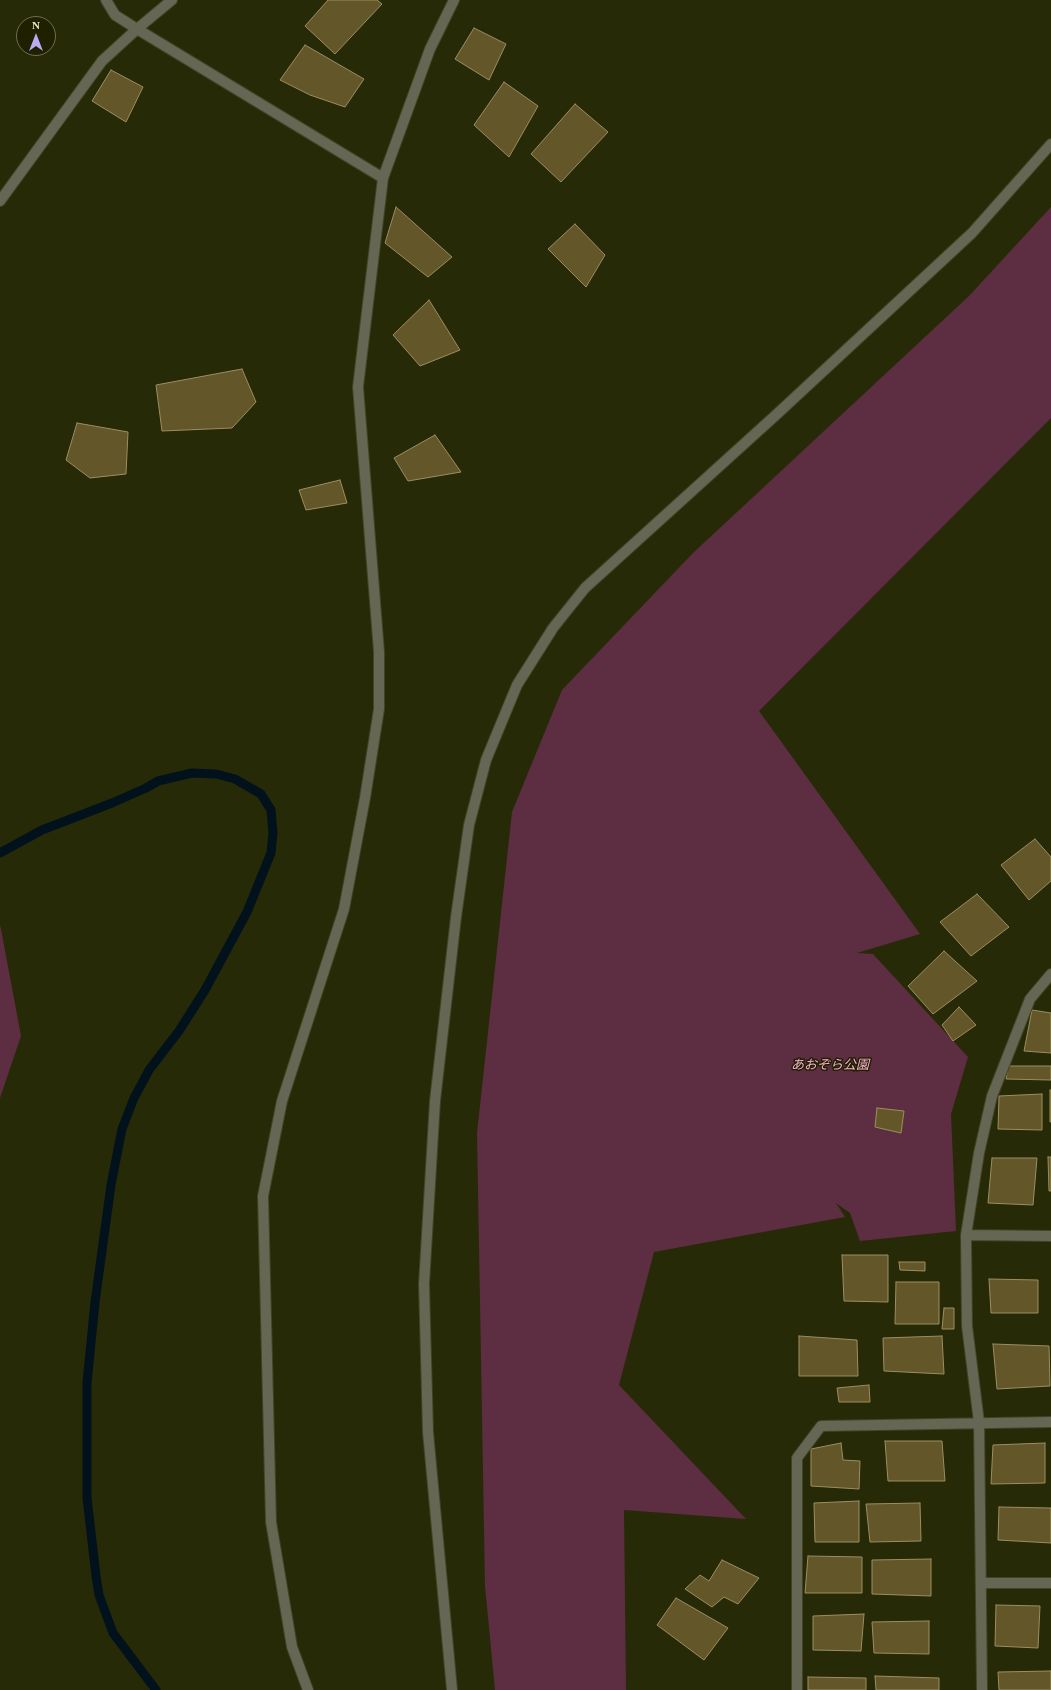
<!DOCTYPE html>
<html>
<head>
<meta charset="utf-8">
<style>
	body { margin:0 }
	#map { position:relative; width:1051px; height:1690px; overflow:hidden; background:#272a07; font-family:Georgia,serif }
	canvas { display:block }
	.north { position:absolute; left:16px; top:16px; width:40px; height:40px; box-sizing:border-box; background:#1e2000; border:1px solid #6e7053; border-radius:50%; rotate:0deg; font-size:11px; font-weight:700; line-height:16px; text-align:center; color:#e5e9d0 }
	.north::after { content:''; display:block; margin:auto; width:14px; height:18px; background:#baaaf6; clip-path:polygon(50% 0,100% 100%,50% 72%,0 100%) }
</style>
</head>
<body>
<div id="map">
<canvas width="1051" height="1690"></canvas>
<div class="north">N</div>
</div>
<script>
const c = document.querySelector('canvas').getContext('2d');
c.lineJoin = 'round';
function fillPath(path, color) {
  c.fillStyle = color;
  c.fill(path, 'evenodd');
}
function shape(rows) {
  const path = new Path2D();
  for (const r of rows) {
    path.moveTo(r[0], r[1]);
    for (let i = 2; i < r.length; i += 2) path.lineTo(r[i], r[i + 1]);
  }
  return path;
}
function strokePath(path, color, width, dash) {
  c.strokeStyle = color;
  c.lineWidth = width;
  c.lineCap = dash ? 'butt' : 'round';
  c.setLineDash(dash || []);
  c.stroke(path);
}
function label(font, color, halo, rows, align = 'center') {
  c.font = font + ' Georgia,"Noto Sans JP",serif';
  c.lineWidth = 3;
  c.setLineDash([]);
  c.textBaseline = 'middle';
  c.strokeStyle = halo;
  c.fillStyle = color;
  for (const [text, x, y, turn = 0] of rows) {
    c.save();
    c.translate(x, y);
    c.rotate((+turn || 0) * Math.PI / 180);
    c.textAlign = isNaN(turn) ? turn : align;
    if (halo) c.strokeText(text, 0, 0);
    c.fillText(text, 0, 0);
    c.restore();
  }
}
fillPath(shape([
	[1051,207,1051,418,759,711,920,934,857,953,873,954,968,1057,951,1114,956,1231,860,1241,850,1213,836,1203,845,1217,654,1252,619,1385,746,1519,624,1510,626,1690,495,1690,485,1586,477,1133,512,812,562,690,693,553,969,296],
	[0,924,21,1036,0,1098]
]), '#5d2d42');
strokePath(shape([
	[0,853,42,830,112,803,146,788,158,781,192,773,216,774,235,779,261,794,271,810,273,833,271,853,247,912,205,990,179,1031,149,1070,134,1098,122,1129,111,1185,95,1302,87,1383,87,1498,96,1576,99,1595,113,1633,156,1690]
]), '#01121c', 9);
const building = shape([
	[328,0,377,0,382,4,335,54,305,26,328,0],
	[474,28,506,44,489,80,455,59,474,28],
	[305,45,364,79,345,107,310,95,280,80,305,45],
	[111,70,143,87,126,122,92,101,111,70],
	[504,82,538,106,509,157,474,125,504,82],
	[575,104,608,132,561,182,531,154,575,104],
	[396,207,452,257,428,277,385,243,396,207],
	[575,224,605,255,586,287,548,249,575,224],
	[429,300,460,350,420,366,393,335,429,300],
	[242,369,256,402,232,428,162,431,156,385,242,369],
	[77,423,128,432,126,474,90,478,66,460,77,423],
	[435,435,461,472,408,481,394,458,435,435],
	[340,480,347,503,306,510,299,490,340,480],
	[1035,839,1051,857,1051,881,1029,900,1001,865,1035,839],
	[977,894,1009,927,971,956,940,922,977,894],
	[944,951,977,981,933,1014,908,986,944,951],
	[959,1007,976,1025,953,1041,942,1025,959,1007],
	[1032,1010,1051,1013,1051,1053,1024,1051,1032,1010],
	[1008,1066,1051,1066,1051,1080,1006,1079,1008,1066],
	[1050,1090,1051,1090,1051,1122,1050,1122,1050,1090],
	[1042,1094,1042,1130,998,1129,999,1096,1042,1094],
	[877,1108,904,1111,901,1133,875,1127,877,1108],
	[1048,1157,1051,1157,1051,1191,1049,1191,1048,1157],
	[992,1158,1037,1158,1033,1205,988,1203,992,1158],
	[842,1255,888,1255,888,1302,844,1301,842,1255],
	[899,1262,925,1262,925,1271,900,1270,899,1262],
	[989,1279,1038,1280,1038,1313,991,1313,989,1279],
	[896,1282,939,1282,939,1324,895,1324,896,1282],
	[944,1308,954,1308,954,1329,942,1329,944,1308],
	[799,1336,857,1340,858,1376,799,1376,799,1336],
	[942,1336,944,1374,884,1371,883,1338,942,1336],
	[993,1344,1049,1346,1050,1386,997,1389,993,1344],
	[869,1385,870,1402,839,1402,837,1388,869,1385],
	[885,1441,942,1441,945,1481,888,1481,885,1441],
	[841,1443,843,1460,860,1461,859,1489,811,1486,811,1449,841,1443],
	[1045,1443,1045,1483,991,1484,993,1445,1045,1443],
	[859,1501,859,1542,815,1542,814,1503,859,1501],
	[920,1503,921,1541,870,1542,866,1504,920,1503],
	[999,1507,1051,1508,1051,1543,998,1540,999,1507],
	[808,1556,862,1557,862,1593,805,1593,808,1556],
	[931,1559,931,1596,872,1594,872,1560,931,1559],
	[722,1560,759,1578,738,1604,724,1597,712,1607,685,1589,700,1575,709,1581,722,1560],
	[676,1598,728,1628,704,1660,657,1625,676,1598],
	[996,1605,1040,1606,1038,1648,995,1646,996,1605],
	[864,1614,861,1651,813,1650,813,1616,864,1614],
	[929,1621,929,1654,874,1653,872,1622,929,1621],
	[1051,1671,1051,1690,999,1690,998,1672,1051,1671],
	[875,1676,939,1678,939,1690,876,1690,875,1676],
	[808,1677,866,1678,866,1690,808,1690,808,1677]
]);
fillPath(building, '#635628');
strokePath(building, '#9c8e5f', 1);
const minor = shape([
	[172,0,137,29,383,178],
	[0,201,102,61,137,29,115,15,106,0],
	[966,1235,1051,1236],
	[981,1583,1051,1583],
	[308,1690,292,1647,271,1522,263,1196,282,1101,344,909,365,798,379,709,379,652,358,387,383,178,430,49,454,0],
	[452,1690,428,1432,424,1284,435,1101,456,917,469,825,486,760,517,685,553,628,585,588,777,414,972,233,1051,144],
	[797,1690,797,1458,821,1426,1051,1422],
	[982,1690,979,1422,967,1326,966,1235,979,1153,992,1096,1030,999,1051,974]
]);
strokePath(minor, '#424523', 12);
strokePath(minor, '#656754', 10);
label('italic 13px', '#fab0ce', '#1e2000', [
	["あおぞら公園",830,1064]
]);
</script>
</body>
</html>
